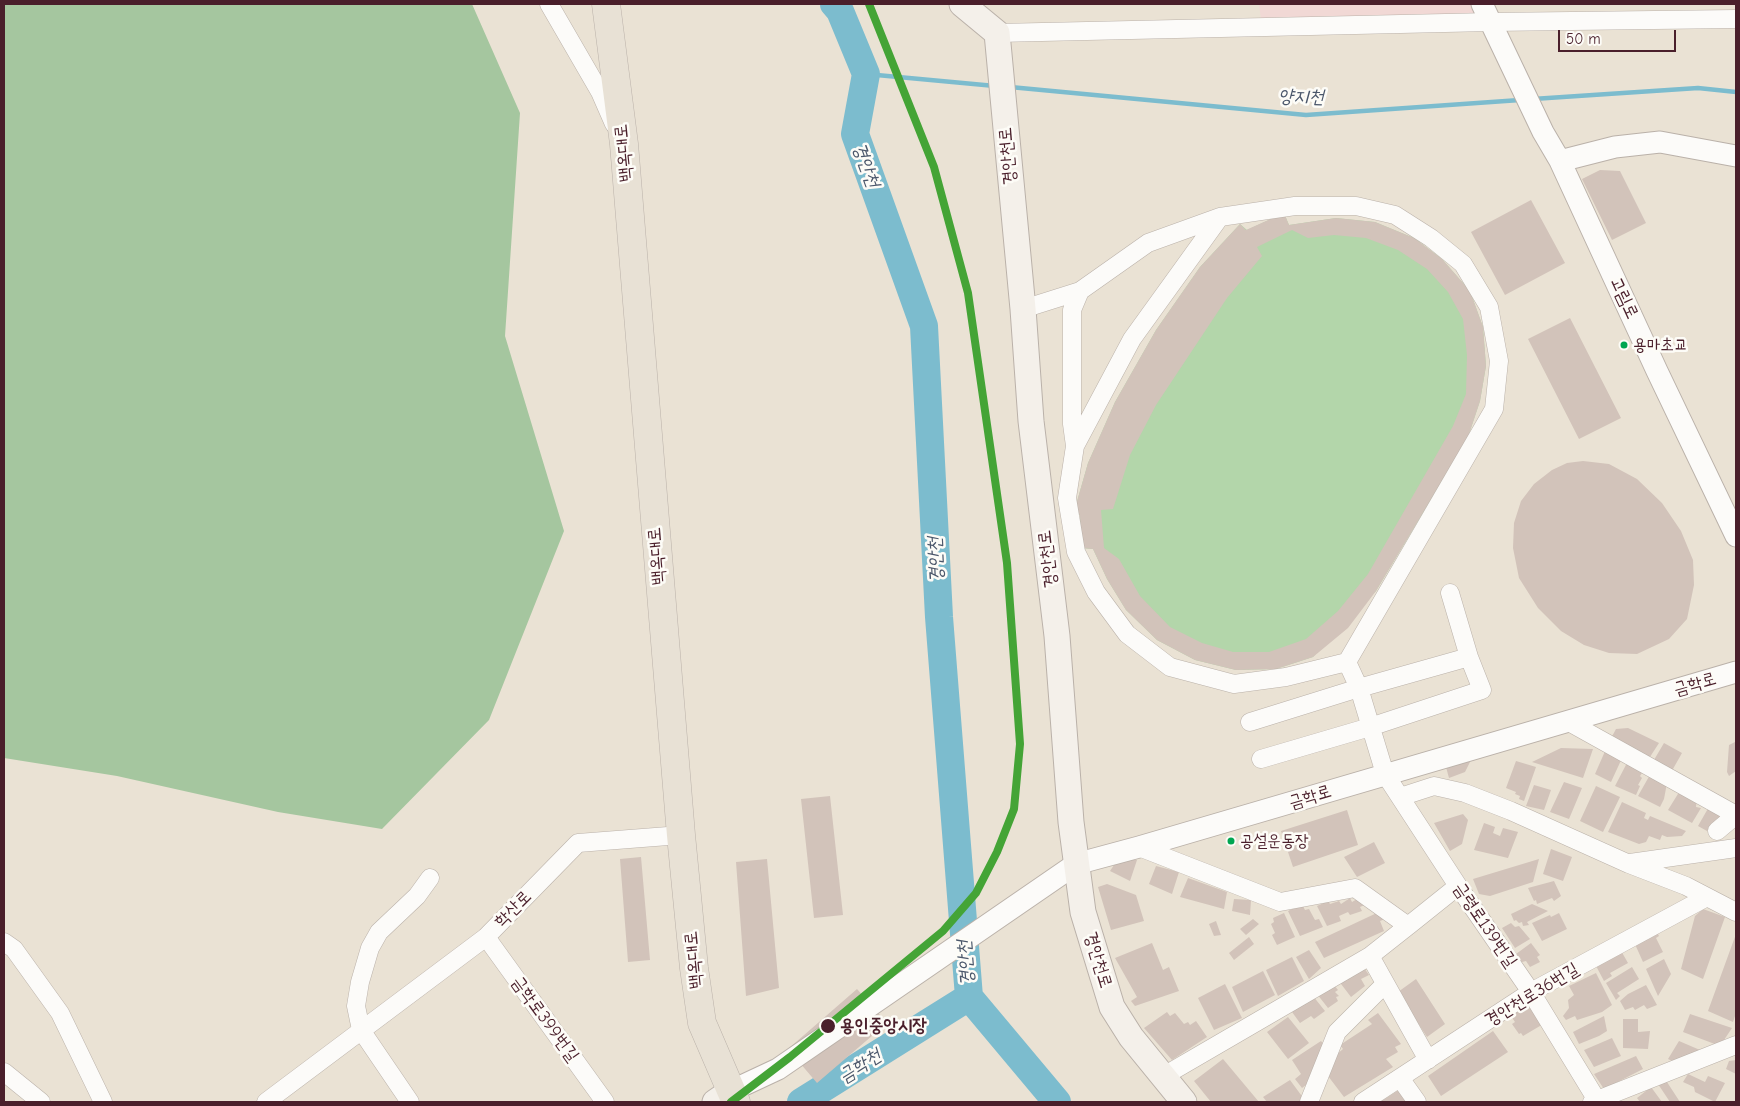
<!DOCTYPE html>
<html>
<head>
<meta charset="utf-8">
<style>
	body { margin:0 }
	#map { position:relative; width:1740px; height:1106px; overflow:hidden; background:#eae2d4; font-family:"Comic Neue",sans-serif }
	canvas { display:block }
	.frame { position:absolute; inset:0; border:5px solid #4a1f2b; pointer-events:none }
	.scale { position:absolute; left:1558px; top:30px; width:118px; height:22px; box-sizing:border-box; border:2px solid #4a1f2b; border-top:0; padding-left:6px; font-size:15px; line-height:18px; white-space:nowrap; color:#4a1f2b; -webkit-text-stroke:4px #fdfcf7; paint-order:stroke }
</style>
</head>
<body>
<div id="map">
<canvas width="1740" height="1106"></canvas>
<div class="frame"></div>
<div class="scale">50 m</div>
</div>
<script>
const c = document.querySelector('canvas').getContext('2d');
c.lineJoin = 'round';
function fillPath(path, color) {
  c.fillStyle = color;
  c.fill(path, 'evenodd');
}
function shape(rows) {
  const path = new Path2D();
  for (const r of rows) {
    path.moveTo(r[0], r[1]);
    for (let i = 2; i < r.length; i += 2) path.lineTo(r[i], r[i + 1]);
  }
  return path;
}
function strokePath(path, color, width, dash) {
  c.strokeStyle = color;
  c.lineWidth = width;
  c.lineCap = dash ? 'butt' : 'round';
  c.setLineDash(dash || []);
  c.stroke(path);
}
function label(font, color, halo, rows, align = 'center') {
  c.font = font + ' "Comic Neue","Poor Story",sans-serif';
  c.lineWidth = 5;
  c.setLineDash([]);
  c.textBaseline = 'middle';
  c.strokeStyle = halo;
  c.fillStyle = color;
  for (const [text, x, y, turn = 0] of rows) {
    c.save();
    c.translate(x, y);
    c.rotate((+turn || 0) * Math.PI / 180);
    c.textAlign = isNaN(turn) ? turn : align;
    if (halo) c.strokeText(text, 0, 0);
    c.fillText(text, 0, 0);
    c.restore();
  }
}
fillPath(shape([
	[1259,4,1481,4,1490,22,1262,27]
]), '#f1d8d5');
fillPath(shape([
	[1284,213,1289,225,1336,218,1375,222,1414,238,1442,259,1470,291,1483,327,1486,366,1480,401,1468,437,1376,591,1313,657,1276,669,1236,670,1195,660,1157,640,1126,610,1107,579,1093,549,1081,548,1080,515,1074,512,1088,463,1115,402,1156,330,1200,267,1240,224,1247,230]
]), '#b3d6aa');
fillPath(shape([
	[4,4,472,4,520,113,505,336,564,531,489,720,382,829,278,812,117,776,4,758]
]), '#a5c69f');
strokePath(shape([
	[866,74,995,86],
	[1010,87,1306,115,1520,100],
	[1533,99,1698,88,1736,92]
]), '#7cbcce', 4.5);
strokePath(shape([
	[834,4,840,11,866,74,855,134,924,326,939,617,969,997,1057,1102],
	[801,1102,969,997]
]), '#7cbcce', 28);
fillPath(shape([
	[1600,170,1620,171,1646,223,1612,240,1582,179],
	[1531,200,1565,263,1505,295,1471,232],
	[1284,213,1289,225,1336,218,1375,222,1414,238,1442,259,1470,291,1483,327,1486,366,1480,401,1468,437,1376,591,1348,628,1313,657,1276,669,1236,670,1195,660,1157,640,1126,610,1107,579,1093,549,1081,548,1080,515,1074,512,1088,463,1115,402,1156,330,1200,267,1240,224,1246,230],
	[1292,230,1308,238,1334,235,1366,238,1398,250,1427,269,1448,292,1463,319,1467,355,1466,394,1453,426,1368,574,1338,611,1306,639,1269,652,1233,652,1202,643,1170,627,1140,596,1119,559,1104,548,1101,510,1113,509,1130,455,1156,405,1227,298,1262,256,1257,247],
	[1570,318,1621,418,1579,439,1528,339],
	[1583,461,1609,464,1637,479,1662,503,1681,531,1693,560,1694,585,1687,619,1669,639,1637,654,1609,653,1584,645,1561,631,1538,608,1519,578,1513,548,1514,523,1521,501,1534,484,1552,470,1567,463],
	[1628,728,1659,743,1648,760,1609,742,1616,729],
	[1735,742,1736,771,1729,776,1727,772,1729,745],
	[1664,743,1682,753,1669,776,1651,765],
	[1561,748,1593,749,1583,778,1532,762],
	[1606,749,1623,756,1611,782,1595,774],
	[1472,758,1465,772,1449,778,1446,767],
	[1516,761,1536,767,1524,801,1519,799,1520,796,1515,794,1516,792,1506,788],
	[1628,761,1644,770,1640,776,1642,778,1638,785,1640,786,1636,795,1615,786],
	[1651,773,1667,783,1664,799,1660,807,1638,796],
	[1564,782,1582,788,1569,819,1550,812],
	[1534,785,1551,790,1544,810,1526,806],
	[1596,786,1620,797,1603,832,1580,821],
	[1681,789,1697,797,1696,807,1701,808,1692,823,1668,810],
	[830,796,843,915,814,918,801,799],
	[1622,802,1646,813,1644,818,1648,820,1650,816,1686,831,1682,836,1667,837,1662,835,1660,840,1649,836,1646,842,1639,844,1608,832],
	[1710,805,1725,814,1712,829,1709,828,1707,831,1698,826],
	[1347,810,1358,845,1293,867,1281,831],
	[1463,814,1468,820,1462,844,1450,851,1434,823],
	[1484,823,1495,827,1493,833,1500,836,1503,828,1518,832,1508,858,1474,850],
	[1374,842,1385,863,1357,877,1344,857],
	[1551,849,1572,857,1563,881,1543,874],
	[641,857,650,960,628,962,620,859],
	[767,859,779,988,746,996,736,862],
	[1126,859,1137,860,1130,881,1110,871,1114,865],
	[1539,859,1533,882,1490,896,1479,894,1473,879],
	[1156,866,1179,872,1172,894,1149,884],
	[1188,878,1227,892,1224,909,1180,897],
	[1554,881,1561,896,1554,901,1552,898,1537,904,1536,900,1534,901,1528,888],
	[1107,884,1136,895,1144,921,1111,930,1098,887],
	[1350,898,1352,902,1357,899,1369,903,1360,907,1362,911,1350,915,1348,912,1339,916,1341,921,1327,926,1317,906,1328,901,1330,904,1339,901,1341,904],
	[1234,899,1251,900,1250,915,1232,911],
	[1302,904,1305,910,1309,909,1315,920,1319,919,1323,927,1300,936,1288,911],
	[1532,904,1548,911,1527,922,1529,925,1523,926,1522,922,1519,923,1516,920,1514,921,1511,914],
	[1703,909,1725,917,1703,979,1681,969,1695,916],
	[1381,911,1385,919,1380,921,1384,931,1324,958,1315,942],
	[1284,913,1295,937,1277,945,1272,935,1275,933,1271,924,1274,922,1273,918],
	[1559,913,1567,929,1542,941,1532,923,1550,915,1551,917],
	[1253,919,1259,924,1246,935,1240,929],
	[1216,921,1221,935,1214,936,1209,924],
	[1511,923,1515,927,1519,926,1530,939,1515,948,1502,928],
	[1656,930,1659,936,1656,938,1663,952,1643,962,1634,942],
	[1736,934,1736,1013,1733,1022,1708,1011],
	[1249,937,1254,944,1234,960,1229,953],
	[1152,943,1163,970,1169,967,1179,991,1135,1006,1131,1001,1137,997,1115,958],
	[1531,943,1540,955,1537,957,1540,962,1530,967,1526,961,1522,962,1516,954],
	[1620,949,1628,963,1610,973,1612,976,1604,981,1595,964],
	[1309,950,1321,968,1309,979,1296,957],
	[1292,957,1304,981,1278,996,1266,970],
	[1664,959,1671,974,1658,996,1646,969],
	[1360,962,1369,975,1361,979,1365,986,1351,997,1338,980],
	[1632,967,1639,979,1617,993,1620,996,1616,1000,1606,983],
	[1263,971,1275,995,1243,1012,1232,987],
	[1596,973,1612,1005,1602,1012,1577,1020,1575,1016,1566,1020,1563,1016,1569,1008,1568,1000,1574,995,1569,986],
	[1416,979,1445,1024,1427,1037,1398,992],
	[1225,984,1242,1018,1214,1030,1198,998],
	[1334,985,1338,990,1335,992,1339,996,1336,997,1338,1001,1328,1008,1317,994],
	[1646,985,1657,1005,1647,1009,1644,1005,1635,1010,1633,1007,1625,1010,1620,1001,1628,994],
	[857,989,887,1023,817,1083,788,1049],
	[1531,992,1545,1023,1523,1036,1521,1033,1519,1034,1512,1024,1515,1022,1508,1012],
	[1313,996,1325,1011,1314,1019,1311,1016,1300,1023,1292,1012],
	[1167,1012,1170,1016,1175,1013,1184,1024,1188,1022,1190,1025,1196,1021,1207,1037,1172,1060,1144,1028],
	[1378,1013,1401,1044,1395,1047,1398,1052,1386,1059,1393,1067,1344,1097,1328,1076,1336,1055,1343,1049,1340,1045,1372,1024,1368,1020],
	[1690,1014,1732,1028,1720,1046,1683,1032],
	[1604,1016,1607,1031,1599,1036,1579,1044,1573,1032],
	[1288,1017,1309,1043,1288,1059,1267,1032],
	[1623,1019,1638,1019,1638,1032,1650,1031,1648,1049,1623,1048],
	[1493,1031,1508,1052,1441,1096,1428,1076],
	[1612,1038,1621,1056,1594,1067,1584,1050],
	[1321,1041,1328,1049,1310,1082,1302,1088,1295,1079,1301,1074,1292,1060],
	[1679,1041,1700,1050,1698,1053,1695,1051,1690,1059,1676,1063,1668,1059],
	[1636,1056,1643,1069,1604,1089,1594,1074],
	[1223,1059,1259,1102,1211,1102,1194,1081],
	[1736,1060,1736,1074,1726,1069,1729,1061],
	[1688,1074,1705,1082,1708,1076,1725,1083,1715,1102,1695,1092,1694,1087,1683,1082],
	[1665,1079,1680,1102,1670,1102,1658,1084],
	[1290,1080,1304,1099,1298,1102,1267,1102,1263,1097],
	[1651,1087,1662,1102,1640,1102,1637,1098],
	[1402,1088,1412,1102,1380,1102]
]), '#d2c3ba');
const minor = shape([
	[549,4,600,92,614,124],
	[997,33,1490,22,1736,19],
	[1023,309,1080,291,1072,310,1072,424,1075,446,1067,498,1076,552,1096,592,1127,634,1170,667,1234,684,1286,677,1347,662,1494,409,1499,361,1489,307,1463,264,1431,238,1395,215,1356,206,1295,206,1220,217,1148,243,1080,291],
	[1075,446,1132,339,1220,217],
	[1347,662,1359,688,1385,774,1458,886,1531,992,1598,1102],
	[1567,721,1736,815,1717,831],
	[1250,722,1359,688,1469,657],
	[1261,759,1370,727,1482,690,1469,657,1450,593],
	[1400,797,1434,786,1465,793,1511,811,1629,864,1686,886,1736,912],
	[1139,847,1280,902,1355,888,1408,926,1370,956,1428,1060],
	[1630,863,1736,848],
	[1408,926,1458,886],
	[486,937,605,1102],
	[4,942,14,949,60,1013,103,1102],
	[4,1072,41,1102],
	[1162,1077,1370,956],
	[1400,1078,1417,1102],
	[266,1102,486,937,578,843,681,835],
	[410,1102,361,1030,356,1006,360,982,370,948,379,932,417,896,430,878],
	[1309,1102,1337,1032,1385,984],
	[1363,1102,1531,992,1707,897],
	[1592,1102,1736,1045]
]);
const tertiary = shape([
	[1482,4,1543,132,1560,161,1657,371,1736,536],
	[1560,161,1615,147,1660,142,1736,156],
	[731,1091,778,1069,1076,864,1139,847,1736,672]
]);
const secondary = shape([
	[962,4,997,33,1023,309,1031,421,1057,636,1071,822,1083,912,1112,1007,1131,1037,1184,1102],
	[715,1102,731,1091]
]);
const primary = shape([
	[606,4,624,144,681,835,694,968,702,1023,736,1102]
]);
strokePath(minor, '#bab1a9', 19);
strokePath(tertiary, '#bab1a9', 23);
strokePath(secondary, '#bab1a9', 27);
strokePath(primary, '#bab1a9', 29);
strokePath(minor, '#fcfbf9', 18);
strokePath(tertiary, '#fcfbf9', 21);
strokePath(secondary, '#f4f0ea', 25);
strokePath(primary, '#e8e1d5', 28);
strokePath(shape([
	[731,1102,790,1057,943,931,976,893,997,852,1014,809,1020,744,1007,563,968,293,934,167,869,4]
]), '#44a436', 8);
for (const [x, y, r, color] of [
	[1624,345,4.5,"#00a651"],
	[1231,841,4.5,"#00a651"],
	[828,1026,8,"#4a1f2b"]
]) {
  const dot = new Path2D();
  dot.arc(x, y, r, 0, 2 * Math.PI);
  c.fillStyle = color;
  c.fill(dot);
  strokePath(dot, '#fdfcf7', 2);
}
label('17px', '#4a1f2b', '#fdfcf7', [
	["용마초교",1633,345],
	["공설운동장",1240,841]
], 'left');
label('18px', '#4a1f2b', '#fdfcf7', [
	["백옥대로",624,153,-96],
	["경안천로",1008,156,-95],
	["고림로",1624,298,65],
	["백옥대로",657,556,-95],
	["경안천로",1048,559,-97],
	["금학로",1695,684,-16],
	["금학로",1310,797,-17],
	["학산로",513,909,-45],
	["금령로139번길",1485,925,56],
	["백옥대로",694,960,-96],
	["경안천로",1098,960,73],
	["경안천로36번길",1532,995,-31],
	["금학로399번길",545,1019,54]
]);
label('bold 18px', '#4a1f2b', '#fdfcf7', [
	["용인중앙시장",840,1026]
], 'left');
label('italic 19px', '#4b576b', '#fdfcf7', [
	["양지천",1301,97,1],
	["경안천",866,165,70],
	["경안천",936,560,-93],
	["경안천",966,963,-95],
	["금학천",860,1066,-32]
]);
</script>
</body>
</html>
